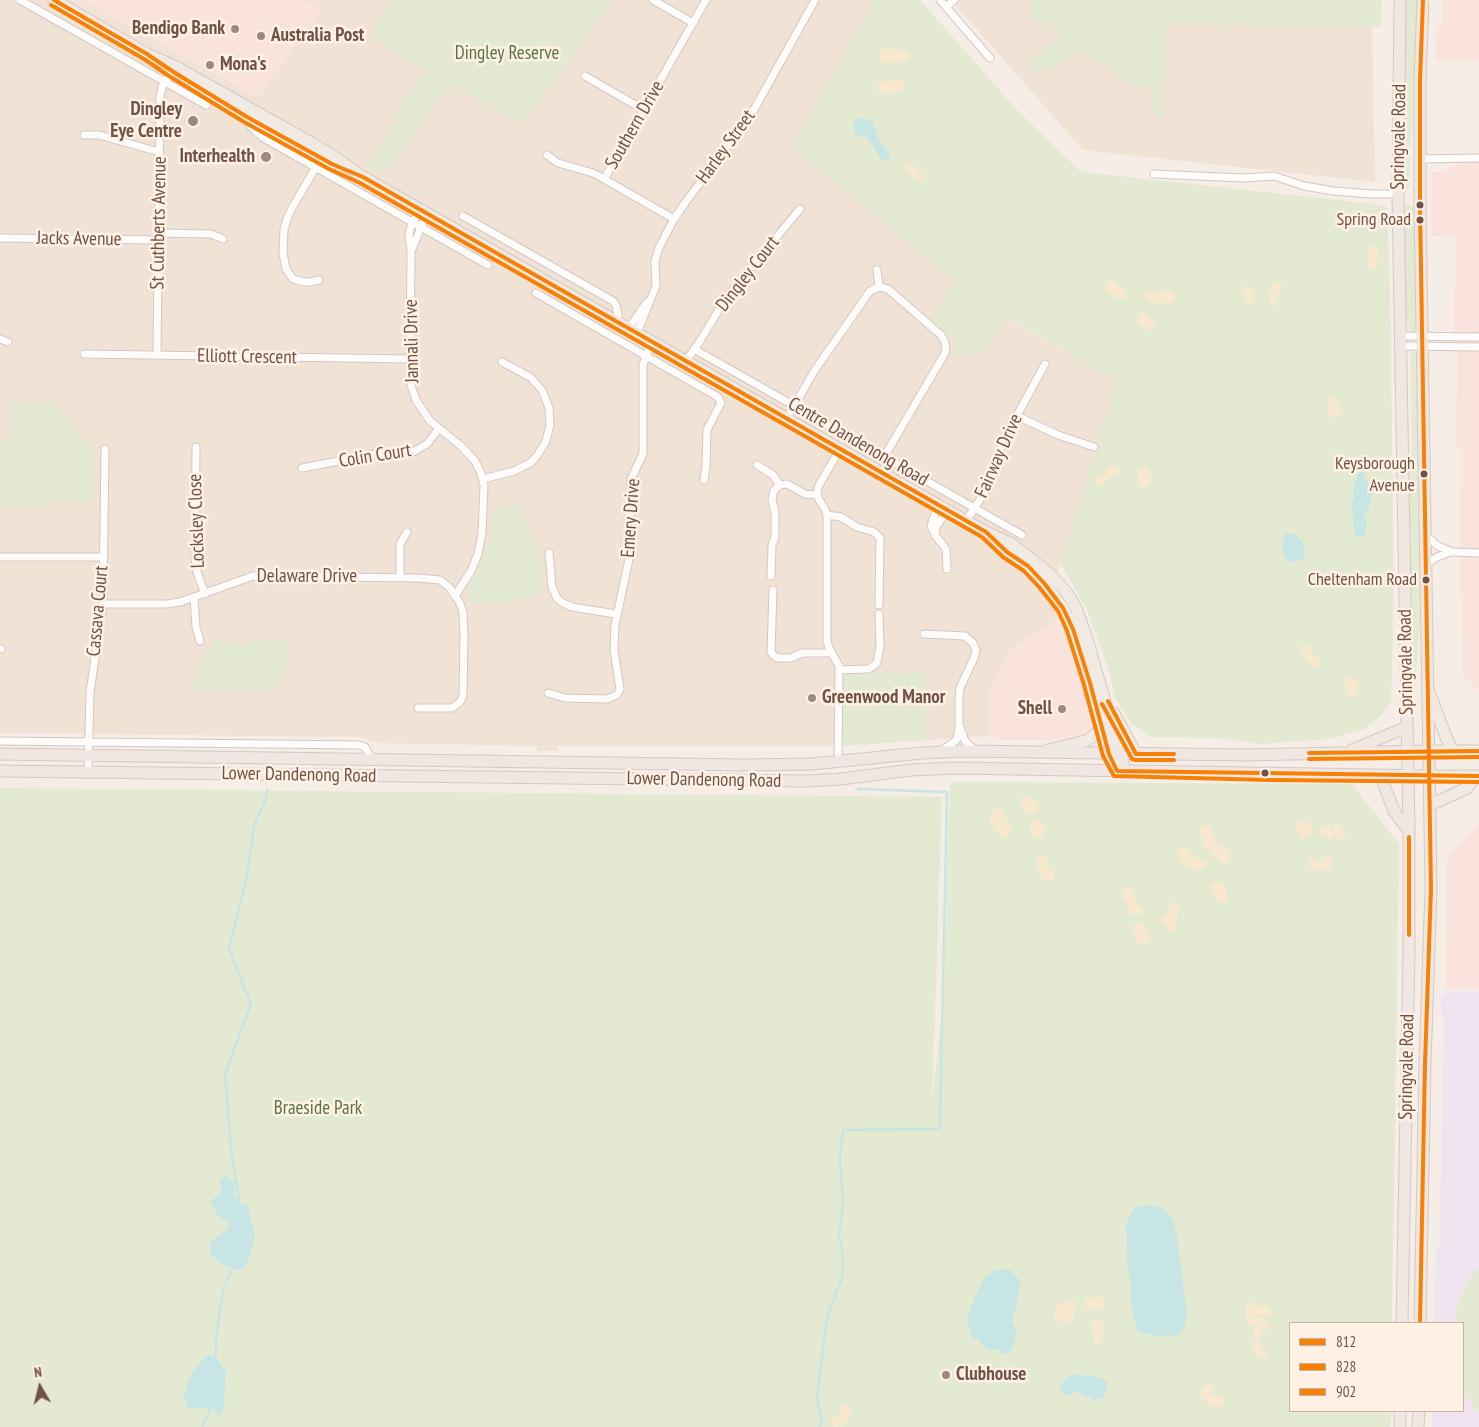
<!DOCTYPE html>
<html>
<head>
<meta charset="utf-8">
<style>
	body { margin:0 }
	#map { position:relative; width:1479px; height:1427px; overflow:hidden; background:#f5ede6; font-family:"PT Sans Narrow",sans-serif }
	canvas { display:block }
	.legend { position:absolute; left:1289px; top:1322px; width:175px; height:90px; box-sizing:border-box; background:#fff2e5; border:1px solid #c6b2a6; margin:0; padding:6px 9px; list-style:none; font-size:15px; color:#715248 }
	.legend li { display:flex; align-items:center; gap:10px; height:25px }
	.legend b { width:25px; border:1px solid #c6b2a6 }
	.north { position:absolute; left:15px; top:1362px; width:50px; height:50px; -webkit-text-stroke:4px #fff2e5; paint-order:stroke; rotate:352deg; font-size:14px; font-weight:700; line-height:20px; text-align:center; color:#715248 }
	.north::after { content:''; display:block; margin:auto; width:18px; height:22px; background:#715248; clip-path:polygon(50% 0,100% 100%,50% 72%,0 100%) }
</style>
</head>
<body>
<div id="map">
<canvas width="1479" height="1427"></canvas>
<ul class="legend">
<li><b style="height:6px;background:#f88004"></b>812</li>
<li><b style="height:6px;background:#f88004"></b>828</li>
<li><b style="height:6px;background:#f88004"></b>902</li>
</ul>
<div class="north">N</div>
</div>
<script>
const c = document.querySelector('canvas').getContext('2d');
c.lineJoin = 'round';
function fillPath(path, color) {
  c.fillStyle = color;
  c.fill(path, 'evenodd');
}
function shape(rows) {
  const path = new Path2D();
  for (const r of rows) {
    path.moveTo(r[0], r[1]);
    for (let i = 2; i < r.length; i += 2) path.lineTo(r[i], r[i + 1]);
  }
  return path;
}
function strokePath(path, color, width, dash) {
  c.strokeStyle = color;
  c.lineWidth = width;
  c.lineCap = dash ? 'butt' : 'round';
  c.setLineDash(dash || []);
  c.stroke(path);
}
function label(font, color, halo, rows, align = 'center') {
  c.font = font + ' "PT Sans Narrow",sans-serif';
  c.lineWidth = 5;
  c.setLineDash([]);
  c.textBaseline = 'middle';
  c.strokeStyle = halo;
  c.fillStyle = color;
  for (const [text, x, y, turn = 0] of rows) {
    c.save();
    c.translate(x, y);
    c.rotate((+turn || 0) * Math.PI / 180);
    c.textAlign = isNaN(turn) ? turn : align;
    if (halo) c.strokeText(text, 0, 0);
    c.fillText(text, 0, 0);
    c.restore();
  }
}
fillPath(shape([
	[0,0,874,0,793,146,984,305,1118,382,1097,441,1079,506,1071,528,1072,529,1061,564,1057,572,1057,620,1011,649,988,696,991,736,834,746,558,746,558,751,537,751,537,746,376,743,359,737,0,733],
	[951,0,1032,0,1032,22,1372,27,1375,182,1083,150]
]), '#f1e2d6');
fillPath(shape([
	[82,0,304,0,322,10,258,98],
	[1443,0,1479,0,1479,61,1436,61,1437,28,1443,25],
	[1479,160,1479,691,1463,675,1460,566,1461,447,1456,446,1458,357,1453,320,1453,293,1455,293,1457,237,1433,236,1431,230,1432,172,1441,172,1463,161],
	[1057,620,1065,633,1073,655,1091,718,1092,730,1083,736,1065,740,1006,740,991,738,988,696,1011,649],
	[1479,823,1479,989,1445,989,1447,858]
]), '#f9e3dc');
fillPath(shape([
	[1445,991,1479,991,1479,1427,1432,1427,1432,1411,1463,1411,1463,1323,1434,1323,1436,1248,1440,1244,1444,1016,1441,1012,1441,996,1445,994]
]), '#efe4ef');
fillPath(shape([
	[390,0,613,0,523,124,450,84,383,175,365,165,399,119,394,115,425,70,372,38],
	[874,0,920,0,1018,111,1081,172,1374,204,1387,207,1390,290,1394,589,1391,702,1380,716,1365,729,1328,739,1260,744,1220,738,1151,737,1131,723,1115,698,1109,670,1087,610,1061,564,1072,529,1071,528,1079,506,1097,441,1118,382,1006,317,985,352,952,355,958,344,930,320,955,281,792,146],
	[1032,0,1382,0,1381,27,1166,24,1165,116,1155,118,1149,89,1127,83,1097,60,1074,53,1045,73,1032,70,1032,58,1064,35,1047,22,1031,22],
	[1406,0,1417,0,1414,101,1410,151,1410,185,1408,189,1406,189,1404,187,1404,176],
	[1409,204,1413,206,1414,213,1416,325,1415,330,1413,332,1410,330,1407,323,1406,311,1404,208,1406,205],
	[1413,350,1416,352,1417,365,1421,605,1415,691,1412,692,1409,495,1412,448,1410,357,1411,352],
	[12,401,46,402,46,403,55,403,91,447,94,455,95,464,94,503,44,503,44,507,0,506,0,445,11,435],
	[501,504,517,504,537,545,544,591,509,604,469,603,467,598,467,590,484,558,491,534,492,512],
	[255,639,287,639,290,654,274,691,191,690,206,652,210,648,213,640,248,644],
	[927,672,926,740,842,746,842,677,846,673,865,673],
	[950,782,1352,784,1399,844,1392,1323,1290,1323,1290,1411,1391,1411,1390,1427,0,1427,0,788,942,797,932,1104,941,1019],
	[1479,1267,1479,1414,1466,1397,1463,1389,1463,1323,1456,1323,1457,1307,1463,1290,1472,1274]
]), '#e3ead1');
fillPath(shape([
	[886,48,907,52,909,54,908,59,904,62,883,62,879,59,878,54,883,49],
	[896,79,904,82,904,86,901,90,896,90,889,95,881,93,876,90,876,86,884,81],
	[912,163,915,166,917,172,922,174,924,178,923,179,919,180,913,177,906,170,906,166],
	[1371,246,1376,247,1378,250,1376,269,1370,268,1367,263,1368,258,1367,250,1368,247],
	[1113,278,1114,281,1125,291,1126,296,1125,298,1117,299,1106,291,1106,287,1107,282],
	[1277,282,1281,284,1282,286,1274,306,1272,307,1269,302,1269,292,1273,283],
	[1247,286,1252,289,1254,294,1252,303,1247,305,1246,304,1243,291,1244,287],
	[1166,290,1170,291,1175,296,1174,300,1170,303,1151,303,1148,301,1145,296,1144,292,1151,292,1159,294],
	[1142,313,1146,314,1151,320,1155,324,1154,330,1151,330,1138,324,1138,317],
	[1333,396,1337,399,1342,412,1339,416,1331,418,1328,416,1328,402,1329,397],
	[1116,465,1119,468,1119,473,1112,476,1102,485,1097,485,1096,481,1098,478,1105,473,1112,466],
	[1146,466,1151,474,1152,481,1147,486,1142,488,1138,484,1139,470],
	[1306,645,1309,646,1314,655,1319,659,1321,664,1321,668,1312,666,1302,656,1300,648,1302,646],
	[1352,677,1357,682,1359,688,1358,695,1352,698,1347,692,1344,683,1346,679],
	[1024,797,1030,798,1032,801,1038,803,1037,813,1030,815,1023,810,1020,803,1021,799],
	[996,808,999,808,1003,810,1005,818,1012,826,1012,831,1005,838,1000,836,991,823,990,816],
	[1036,819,1040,820,1043,824,1045,830,1043,836,1038,838,1034,836,1030,829,1031,824],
	[1298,821,1302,821,1303,825,1307,822,1312,824,1312,827,1308,828,1311,828,1314,830,1311,836,1308,836,1305,833,1306,838,1300,838,1299,834,1300,831,1297,831,1295,827,1296,823],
	[1338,824,1342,827,1337,831,1343,830,1345,832,1346,835,1344,838,1337,840,1335,833,1332,839,1328,839,1326,836,1326,832,1324,836,1320,835,1320,830,1326,826,1329,825,1331,827,1329,831,1331,832,1333,831,1333,826],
	[1202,826,1210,826,1212,834,1216,840,1215,844,1211,849,1206,849,1204,848,1204,841,1200,834,1200,828],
	[1217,845,1221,846,1223,849,1227,849,1230,851,1228,862,1225,865,1223,865,1219,860,1216,859,1211,854,1211,850],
	[1183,846,1188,849,1193,857,1199,858,1205,862,1206,866,1203,869,1201,870,1193,869,1183,865,1178,853,1178,850],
	[1043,855,1046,856,1047,859,1049,870,1054,873,1054,878,1050,882,1045,880,1040,876,1036,868,1037,859],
	[1327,855,1331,858,1332,866,1329,870,1313,870,1309,865,1308,862,1310,858,1315,859,1318,862,1321,862,1322,858],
	[1219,883,1224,884,1228,898,1228,900,1223,903,1218,901,1210,888,1213,884],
	[1127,888,1134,889,1135,894,1132,898,1135,897,1138,902,1134,906,1138,905,1143,910,1142,914,1138,913,1139,915,1137,917,1131,914,1127,908,1127,902,1122,897,1123,891],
	[1173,902,1176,902,1181,908,1178,911,1173,912,1177,913,1178,916,1175,923,1175,930,1174,932,1169,933,1166,930,1167,925,1162,923,1161,921,1164,915,1170,917,1166,914,1166,911],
	[1137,922,1142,922,1144,927,1143,931,1146,931,1148,935,1149,940,1147,943,1140,944,1136,942,1132,931,1133,926],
	[1100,1296,1104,1298,1105,1300,1104,1306,1095,1311,1087,1307,1084,1302,1085,1299,1089,1297,1096,1300,1097,1297],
	[1065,1301,1073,1301,1077,1305,1073,1311,1074,1319,1072,1321,1067,1322,1064,1321,1062,1318,1061,1321,1056,1322,1053,1318,1056,1312,1056,1305,1059,1303,1063,1304],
	[1250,1301,1252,1302,1255,1306,1265,1305,1270,1309,1270,1315,1267,1317,1254,1314,1257,1318,1266,1320,1268,1325,1268,1328,1265,1332,1261,1331,1261,1328,1259,1328,1262,1334,1261,1337,1258,1339,1254,1337,1253,1327,1248,1323,1245,1316,1247,1303],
	[1094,1318,1098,1318,1099,1321,1102,1321,1104,1325,1102,1329,1104,1338,1099,1344,1097,1345,1094,1342,1095,1337,1092,1331,1092,1320],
	[1255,1342,1260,1343,1262,1346,1262,1350,1266,1351,1267,1355,1265,1358,1260,1358,1255,1353,1252,1345],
	[1209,1383,1213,1383,1214,1386,1214,1389,1210,1393,1211,1397,1214,1397,1217,1395,1224,1400,1224,1402,1219,1407,1208,1405,1206,1401,1199,1395,1205,1386],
	[843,1405,847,1405,849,1407,852,1411,852,1415,844,1424,838,1427,834,1427,831,1423,831,1418,839,1415]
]), '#f8e9ce');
fillPath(shape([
	[860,118,864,118,873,121,878,138,890,155,888,159,884,160,881,159,869,139,865,136,858,136,855,134,853,124,856,120],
	[1360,470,1363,471,1365,478,1373,490,1369,508,1363,514,1367,522,1366,531,1363,537,1360,538,1356,536,1354,528,1352,501,1354,498,1353,486],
	[1286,533,1295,534,1299,539,1303,542,1305,554,1302,560,1291,562,1285,557,1282,543],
	[225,1175,235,1183,234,1194,241,1205,247,1204,255,1236,248,1262,242,1270,230,1268,220,1263,212,1255,210,1249,210,1243,226,1230,229,1223,217,1214,210,1201,217,1197,222,1189,219,1184],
	[1146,1205,1160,1207,1170,1215,1174,1223,1177,1236,1187,1313,1184,1328,1178,1335,1164,1337,1141,1333,1138,1330,1134,1318,1131,1300,1131,1288,1127,1260,1126,1227,1129,1217,1135,1208],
	[1001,1269,1010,1270,1017,1277,1021,1285,1012,1322,1017,1331,1015,1340,1011,1351,1004,1355,998,1350,990,1350,988,1347,985,1348,983,1345,981,1345,979,1338,973,1340,969,1330,968,1315,978,1290,985,1278,993,1271],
	[208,1355,216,1356,219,1362,226,1371,224,1404,220,1416,212,1408,187,1408,184,1396,187,1384,192,1373,199,1363],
	[1073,1374,1084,1376,1091,1375,1104,1379,1107,1383,1106,1393,1102,1398,1095,1400,1079,1392,1074,1392,1070,1395,1063,1394,1060,1389,1060,1386,1070,1375]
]), '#c8e5e5');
strokePath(shape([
	[240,1206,231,1148,225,1074,251,1004,229,949,247,876,254,826,266,799,267,790],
	[215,1357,217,1330,224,1286,234,1266],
	[202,1427,212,1405],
	[819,1427,822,1423,817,1399,827,1318,843,1275,842,1250,839,1236,843,1204,840,1157,843,1130,940,1129,947,792,858,789]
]), '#c8e5e5', 2.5);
const minor = shape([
	[20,0,206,105],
	[653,0,693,23],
	[940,0,990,58],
	[946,7,954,0],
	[585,76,644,110],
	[247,117,251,127,262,137,488,265],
	[84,135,99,135,159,152],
	[547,155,558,163,593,173,604,179],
	[1420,159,1479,158],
	[316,167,292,208,287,219,284,230,283,253,286,269,293,279,304,282,310,282,319,280],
	[1154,174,1243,178,1274,176,1304,186,1334,191,1371,194,1398,194],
	[424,212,417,216,412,222,409,234,411,252,410,359,411,385,416,400,430,421,461,446,475,461,481,473,484,486,482,533,478,554,471,571,455,596],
	[463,216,613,301,616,305,619,322],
	[674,219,604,179,706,0],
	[159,233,211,234,223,239],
	[0,238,158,240],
	[412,249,424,220,424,212],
	[877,270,879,287],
	[536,293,718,397,721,403,707,430,706,466,704,480],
	[629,328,647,302],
	[637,333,656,286,655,261,659,248,674,219,685,203,751,115,815,0],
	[1401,336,1479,337],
	[0,339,8,342],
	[1401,346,1479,347],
	[694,349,1022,535],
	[84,354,410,359],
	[157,355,160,97,163,84,176,67],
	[686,361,700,341,726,298,800,209],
	[1017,416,1058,435,1094,447],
	[787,418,815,370,870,291,879,287,888,289,941,335,945,342,946,349,944,355,884,457],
	[196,447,195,557,197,572,205,594],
	[757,465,773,475,780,485],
	[302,468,376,454,413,452,427,444,439,428],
	[483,479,514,471,530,463,537,456,546,441,550,425,549,408,542,390,530,377,502,362],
	[938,505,931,526,935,535,946,549,947,569],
	[827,515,841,517,857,527,874,532,880,538,879,605],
	[966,521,990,484,1002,443,1045,364],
	[935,535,936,527,947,510],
	[1425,535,1438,546,1452,552,1479,553],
	[549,553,552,587,557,598,561,602,572,607,616,614],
	[0,557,103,557],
	[1426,565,1437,557,1451,552],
	[771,576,772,545,775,537,775,512,772,500,774,490,780,485,787,484,805,494,817,495],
	[400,578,400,544,407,532],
	[773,590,771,652,774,656,778,658,791,658,802,653,831,653],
	[194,598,196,627,200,641],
	[103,604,166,604,180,602,253,576,418,578,440,580,449,587,460,603,463,612,464,635,463,696,460,702,452,708,418,708],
	[924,634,965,636,973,643,976,650,974,658,960,688,959,698,959,727,957,739,954,742,941,751],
	[0,649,1,649],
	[839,670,869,669,877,663,880,646,879,614],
	[548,693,565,698,607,699,617,695,620,689,614,650,615,625,629,559,631,479,643,454,643,365,646,355,653,342],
	[960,727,965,741,976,751],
	[0,741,359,745,365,747,372,759],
	[838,762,839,666,829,648,827,641,827,515,825,509,818,498,817,492,819,485,840,449],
	[88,772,90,692,103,604,105,449]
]);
const primary = shape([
	[54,0,147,54,176,67,308,141,336,158,363,177,966,521,986,532,1012,544,1050,574,1067,593,1076,608,1087,639,1125,771],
	[194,85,247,117,332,164],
	[993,539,1007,552,1028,566,1044,583,1063,608,1073,629,1090,683,1109,754,1117,771],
	[1428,689,1446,737,1453,751],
	[1114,713,1136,754],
	[1048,750,1082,742,1088,740,1102,729],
	[1428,751,1479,751],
	[1429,776,1479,776],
	[1430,805,1467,788,1476,776]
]);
const trunk = shape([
	[1400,0,1398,194,1409,831,1409,950,1402,1323],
	[1352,750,1407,727],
	[0,754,745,765,812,764,922,753,966,751,1244,755,1428,751],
	[0,771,806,781,841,779,911,770,957,768,1429,776],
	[1380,775,1394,811,1409,831],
	[1420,1323,1425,1063,1431,889,1420,206,1420,80,1423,0],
	[1400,1427,1400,1411],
	[1418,1427,1419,1411]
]);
strokePath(minor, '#d3c8c1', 9);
strokePath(primary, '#d4c9c4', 13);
strokePath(trunk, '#d4c9c4', 13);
strokePath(minor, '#fefcfb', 7);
strokePath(primary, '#f1eae3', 11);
strokePath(trunk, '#f0e7e2', 11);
strokePath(shape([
	[54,0,147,54,172,71,247,117,332,164,363,177,986,532,1007,552,1028,566,1044,583,1063,608,1073,629,1090,683,1109,754,1117,771,1479,776],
	[1108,701,1136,754,1174,754],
	[1309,753,1479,751]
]), '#f88004', 4);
strokePath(shape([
	[51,5,144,59,169,76,244,122,329,169,360,183,982,537,1003,557,1024,571,1039,587,1058,611,1067,631,1084,685,1103,756,1114,776,1269,780,1479,782],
	[1102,704,1132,759,1136,760,1174,760],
	[1309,759,1479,757]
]), '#f88004', 4);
strokePath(shape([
	[1409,837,1409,935],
	[1420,1323,1425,1063,1431,889,1420,206,1420,80,1423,0]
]), '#f88004', 4);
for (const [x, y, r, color] of [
	[235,29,5,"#9f887f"],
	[261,36,5,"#9f887f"],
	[210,65,5,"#9f887f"],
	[193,121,6,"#9f887f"],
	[266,157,6,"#9f887f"],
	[1420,205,4.5,"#715248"],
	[1420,220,4.5,"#715248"],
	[1424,474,4.5,"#715248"],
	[1426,580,4.5,"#715248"],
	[812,698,5,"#9f887f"],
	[1062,709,5,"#9f887f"],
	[1265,773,4.5,"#715248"],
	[946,1375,5,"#9f887f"]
]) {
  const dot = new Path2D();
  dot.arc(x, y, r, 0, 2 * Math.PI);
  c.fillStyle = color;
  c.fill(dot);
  strokePath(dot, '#fff2e5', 2);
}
label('18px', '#715248', '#fff2e5', [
	["Spring Road",1411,220],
	["Keysborough",1415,464],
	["Avenue",1415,486],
	["Cheltenham Road",1417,580]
], 'right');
label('bold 19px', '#715248', '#fff2e5', [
	["Bendigo Bank",225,29],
	["Australia Post",271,36,"left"],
	["Mona's",220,65,"left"],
	["Dingley",182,110],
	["Eye Centre",182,132],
	["Interhealth",255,157],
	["Greenwood Manor",822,698,"left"],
	["Shell",1052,709],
	["Clubhouse",956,1375,"left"]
], 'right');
label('19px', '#567741', '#fff2e5', [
	["Dingley Reserve",507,54],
	["Braeside Park",318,1109]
]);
label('19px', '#715248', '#fff2e5', [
	["Southern Drive",635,125,-60],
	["Springvale Road",1399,137,-89],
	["Harley Street",726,147,-54],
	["St Cuthberts Avenue",159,223,-89],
	["Jacks Avenue",79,239,1],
	["Dingley Court",748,274,-52],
	["Jannali Drive",412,341,-91],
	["Elliott Crescent",247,357,1],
	["Centre Dandenong Road",858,442,30],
	["Colin Court",375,456,-9],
	["Fairway Drive",999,456,-66],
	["Emery Drive",631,518,-86],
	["Locksley Close",197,521,-92],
	["Delaware Drive",307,577],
	["Cassava Court",98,611,-85],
	["Springvale Road",1406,662,-91],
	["Lower Dandenong Road",299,775,1],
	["Lower Dandenong Road",704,780,1],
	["Springvale Road",1407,1067,-89]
]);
</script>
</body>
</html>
